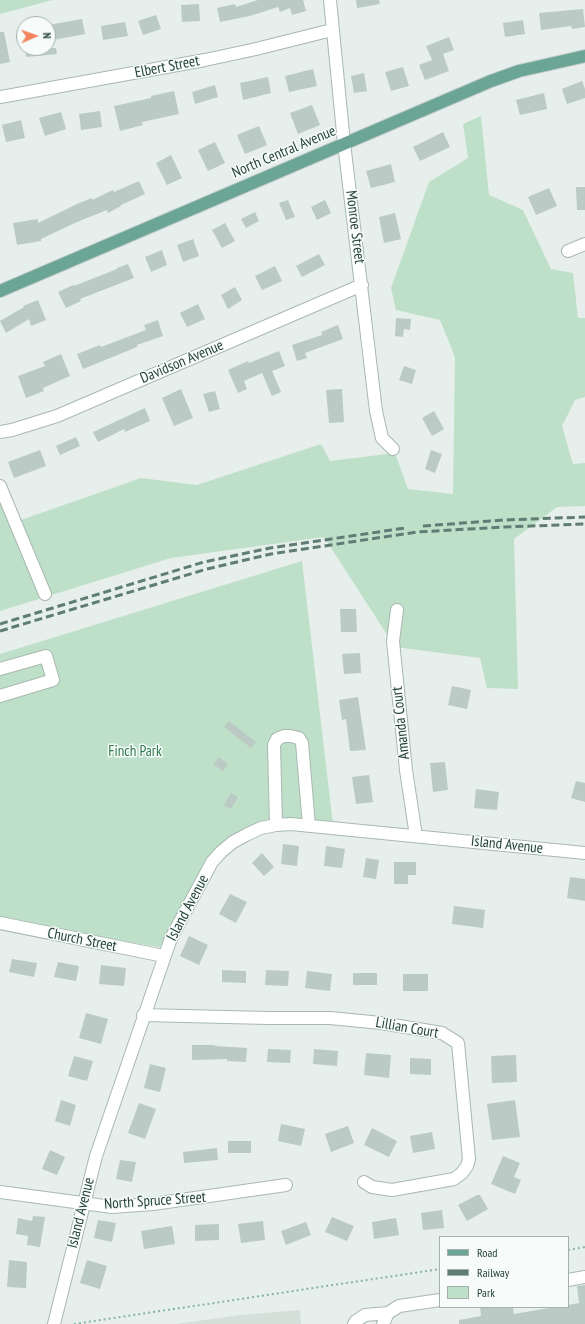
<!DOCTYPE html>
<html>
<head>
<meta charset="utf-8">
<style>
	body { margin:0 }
	#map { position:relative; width:585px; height:1324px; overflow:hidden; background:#e6efeb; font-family:"PT Sans Narrow",sans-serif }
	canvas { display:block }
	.legend { position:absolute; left:439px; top:1236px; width:130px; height:72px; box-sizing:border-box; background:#f7fbf9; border:1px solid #a3b1ad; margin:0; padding:5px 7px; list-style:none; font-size:12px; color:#24423a }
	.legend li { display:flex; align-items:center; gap:8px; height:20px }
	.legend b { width:20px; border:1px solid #a3b1ad }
	.north { position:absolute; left:16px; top:16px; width:40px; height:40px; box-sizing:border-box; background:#f7fbf9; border:1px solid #a3b1ad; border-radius:50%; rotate:88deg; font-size:11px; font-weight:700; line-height:16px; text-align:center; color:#24423a }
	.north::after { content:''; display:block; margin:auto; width:14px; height:18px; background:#f4845f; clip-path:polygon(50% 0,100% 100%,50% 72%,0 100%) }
</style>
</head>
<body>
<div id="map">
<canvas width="585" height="1324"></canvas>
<ul class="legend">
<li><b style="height:5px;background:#6aa596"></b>Road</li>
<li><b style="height:5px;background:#5f7d75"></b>Railway</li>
<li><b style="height:11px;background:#bfe0c8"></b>Park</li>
</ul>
<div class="north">N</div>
</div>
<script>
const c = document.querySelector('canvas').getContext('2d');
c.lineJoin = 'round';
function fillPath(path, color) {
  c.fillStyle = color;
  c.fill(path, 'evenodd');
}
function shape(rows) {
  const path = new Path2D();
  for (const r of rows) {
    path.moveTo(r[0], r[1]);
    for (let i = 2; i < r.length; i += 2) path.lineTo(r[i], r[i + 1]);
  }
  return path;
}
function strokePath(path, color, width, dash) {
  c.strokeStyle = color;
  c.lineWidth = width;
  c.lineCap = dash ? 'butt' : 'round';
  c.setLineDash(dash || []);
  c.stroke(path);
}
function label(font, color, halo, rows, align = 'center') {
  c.font = font + ' "PT Sans Narrow",sans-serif';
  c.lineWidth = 3;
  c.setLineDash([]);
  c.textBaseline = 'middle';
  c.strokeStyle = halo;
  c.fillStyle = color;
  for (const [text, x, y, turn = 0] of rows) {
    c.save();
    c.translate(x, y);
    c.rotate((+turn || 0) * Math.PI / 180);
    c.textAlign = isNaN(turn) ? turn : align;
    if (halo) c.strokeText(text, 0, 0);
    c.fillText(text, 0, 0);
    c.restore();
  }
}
fillPath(shape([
	[300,1310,301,1324,176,1324,241,1315]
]), '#d4dfda');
fillPath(shape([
	[0,0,53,0,0,14],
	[481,116,489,195,523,210,551,269,573,273,578,318,585,318,585,397,575,400,562,426,573,464,585,463,585,506,557,507,514,539,518,689,487,688,480,658,395,647,324,537,171,558,0,611,0,479,18,521,141,478,197,485,321,444,330,461,395,453,408,489,453,494,455,357,440,320,396,310,391,288,429,182,468,158,463,124],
	[302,561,333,825,287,823,227,850,165,948,0,921,0,654]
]), '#bfe0c8');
fillPath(shape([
	[258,0,303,0,306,11,292,15,290,8,280,12,278,7,250,16,220,22,217,8,235,4,236,7],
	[356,0,379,0,380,4,357,8],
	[199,4,200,21,182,22,181,5],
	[583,9,585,27,572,29,571,26,541,30,539,13],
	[156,15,161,29,143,35,138,21],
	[82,19,85,34,48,41,48,25],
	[523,20,525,34,505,37,503,23],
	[125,22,128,36,103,40,101,26],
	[0,32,4,32,10,62,0,64],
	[449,37,454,50,443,54,449,71,425,80,419,65,432,60,426,46],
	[25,48,56,48,57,54,26,57],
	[403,67,409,86,391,91,385,72],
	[313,69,317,86,289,92,285,76],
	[364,73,367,91,354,93,351,76],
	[268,77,271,93,243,100,240,83],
	[582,81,585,89,585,98,567,104,562,89],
	[215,85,218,97,195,104,192,92],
	[174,91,179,114,142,122,143,125,120,131,114,106,151,98,151,96],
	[544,93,547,109,520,115,516,100],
	[312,105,320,125,298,134,290,113],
	[100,111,102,127,81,130,79,114],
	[61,112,66,129,45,136,39,118],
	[21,120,25,138,6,142,2,125],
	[259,126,267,145,245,154,237,135],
	[443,132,450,147,420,161,413,147],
	[215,142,225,163,208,171,198,150],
	[171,155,182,178,167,185,156,163],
	[391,164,395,182,371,188,366,171],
	[139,181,145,194,121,205,121,206,108,213,107,210,77,222,41,239,41,241,17,245,13,223,38,219,38,223,77,204,92,198,92,200,113,190,114,192],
	[576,187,585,187,585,210,577,210],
	[549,188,557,206,536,215,528,197],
	[288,200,295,217,286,220,279,203],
	[325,200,331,213,317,220,311,207],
	[255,212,259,221,246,228,241,219],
	[395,213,401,239,384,243,379,217],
	[225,223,235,241,222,248,212,230],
	[193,239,199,256,183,262,177,245],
	[162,250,167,265,151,272,145,257],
	[319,254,325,265,302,277,296,266],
	[128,264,134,278,80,299,81,301,66,308,58,292,73,285,74,286,117,269,117,268],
	[275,266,282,281,262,290,255,276],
	[235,287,242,300,228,309,221,295],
	[38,300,46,320,31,326,29,319,6,333,0,321,24,307,23,306],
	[198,304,205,319,187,327,180,313],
	[396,318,411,319,410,330,404,329,403,337,395,336],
	[158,320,163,336,137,345,137,347,83,369,77,354,100,345,101,347,146,330,144,325],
	[338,325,343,339,305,353,307,358,297,361,292,345,322,335,321,332],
	[279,351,285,366,272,371,281,392,272,396,262,373,244,381,247,389,238,393,228,370,248,361,249,363],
	[61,354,70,376,43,388,44,391,26,398,18,376,45,366,43,362],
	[404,366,416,370,412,384,399,380],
	[181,389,193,418,174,426,162,398],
	[342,389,344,422,329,423,326,390],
	[215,391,220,409,209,412,203,394],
	[145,408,150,421,125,432,124,429,98,442,93,432],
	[434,411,444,429,432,436,422,418],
	[76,437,80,446,60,455,56,446],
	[40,450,46,466,14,478,8,462],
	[431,450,442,454,435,473,425,469],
	[340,609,356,609,357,632,341,632],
	[360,653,361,673,344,674,342,654],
	[452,686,471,690,467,709,448,705],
	[358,697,366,750,350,751,346,719,342,720,339,700],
	[229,721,256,742,251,748,224,727],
	[219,757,228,764,223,771,213,764],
	[445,762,448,790,433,792,430,763],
	[369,775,373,802,356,804,352,777],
	[576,781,585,783,585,802,571,798],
	[476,789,499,792,497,810,474,808],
	[231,793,238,797,231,809,224,805],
	[283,844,299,846,297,866,281,864],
	[326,846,345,849,342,868,324,866],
	[262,853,274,867,264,876,252,863],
	[366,858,379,860,376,879,363,877],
	[394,862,416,862,416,875,408,875,408,884,394,884],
	[570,877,585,879,585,901,567,898],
	[230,894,247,902,236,923,219,914],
	[454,906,485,910,483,928,452,924],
	[189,936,208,945,199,965,180,956],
	[12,959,37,963,34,977,9,972],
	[58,962,79,966,76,981,54,977],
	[101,965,126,968,124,986,99,984],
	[222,970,246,971,246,983,222,982],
	[266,970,289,971,288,986,265,985],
	[307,971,332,974,330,991,305,988],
	[353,973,377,973,377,985,353,985],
	[403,974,428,974,428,991,403,991],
	[86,1013,108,1019,101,1044,79,1038],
	[192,1045,215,1045,215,1046,247,1048,246,1062,227,1061,227,1059,192,1060],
	[268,1049,291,1050,290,1063,267,1062],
	[314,1049,338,1051,337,1066,313,1064],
	[366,1053,391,1055,389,1078,364,1075],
	[516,1055,517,1082,492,1083,491,1056],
	[74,1056,93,1061,87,1081,68,1076],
	[410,1058,431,1059,431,1075,410,1074],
	[150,1064,166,1068,160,1092,144,1088],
	[61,1100,76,1105,70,1126,55,1121],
	[515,1100,520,1137,492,1140,487,1104],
	[139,1103,156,1109,145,1139,128,1133],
	[281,1124,305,1129,301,1146,278,1141],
	[348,1126,354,1143,331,1152,325,1134],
	[372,1128,397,1141,389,1157,364,1145],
	[432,1132,435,1149,413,1153,410,1136],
	[228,1141,251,1141,251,1153,228,1153],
	[217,1148,218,1160,184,1163,183,1152],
	[50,1150,65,1157,57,1175,42,1169],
	[503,1156,520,1163,514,1177,521,1180,515,1194,491,1184],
	[120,1160,136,1162,132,1182,116,1179],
	[477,1195,480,1195,488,1209,467,1221,458,1205],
	[442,1210,444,1228,423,1230,421,1213],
	[33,1216,45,1217,40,1247,27,1245,28,1236,16,1234,18,1218,32,1221],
	[332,1217,354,1226,347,1241,325,1232],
	[396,1218,399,1235,374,1239,372,1222],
	[98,1220,116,1223,112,1242,94,1238],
	[263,1221,265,1240,241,1243,238,1224],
	[306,1222,311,1235,286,1245,281,1231],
	[219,1224,219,1240,195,1241,195,1225],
	[172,1226,175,1244,144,1249,141,1231],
	[9,1260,27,1262,26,1288,7,1287],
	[87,1260,107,1266,100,1289,80,1283],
	[585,1285,585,1324,459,1324,459,1320,481,1316,480,1307,513,1307,514,1314,555,1307,568,1307,568,1305,579,1303,577,1286]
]), '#bbcac4');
const minor = shape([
	[330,0,344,143,376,411,382,438,393,449],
	[0,97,205,60,256,49,332,30],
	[568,251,585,244],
	[0,432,12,430,57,416,362,285],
	[0,486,45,594],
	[397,610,393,641,406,770,416,836],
	[0,669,46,656,53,680,0,696],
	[276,825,274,745,277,739,284,736,290,736,299,738,302,743,309,826],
	[0,923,164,956],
	[143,1015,268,1018,330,1018,381,1023,442,1033,458,1043,469,1159,467,1166,462,1173,454,1179,392,1190,372,1187,364,1182],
	[0,1192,112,1207,153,1204,286,1185],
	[568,1280,585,1277],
	[54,1324,96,1156,171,938,205,875,212,862,221,852,233,842,246,835,261,828,276,825,291,824,585,853],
	[354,1324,356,1321,365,1315,388,1313],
	[383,1324,388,1313,399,1306,440,1300]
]);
const major = shape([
	[0,291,491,81,519,71,585,56]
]);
strokePath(minor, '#a8b8b2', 14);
strokePath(major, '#c2cac8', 14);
strokePath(shape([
	[568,1250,585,1247],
	[74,1324,440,1269]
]), '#86b3a5', 2, [2, 3]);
strokePath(minor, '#fff', 12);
strokePath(major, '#6aa596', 12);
strokePath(shape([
	[423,526,504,520,585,517],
	[0,624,204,562,270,548,405,528],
	[0,631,207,569,271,554,417,532,504,527,585,524]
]), '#5f7d75', 3, [8, 4]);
label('15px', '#24423a', '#f7fbf9', [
	["Elbert Street",167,67,-11],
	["North Central Avenue",284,152,-23],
	["Monroe Street",355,227,83],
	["Davidson Avenue",182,362,-23],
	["Amanda Court",401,723,-96],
	["Island Avenue",507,845,6],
	["Island Avenue",188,908,-62],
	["Church Street",82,940,11],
	["Lillian Court",407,1028,10],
	["North Spruce Street",155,1201,-4],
	["Island Avenue",81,1213,-76]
]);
label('15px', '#2d7a4b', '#f7fbf9', [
	["Finch Park",135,752]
]);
</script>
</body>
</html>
